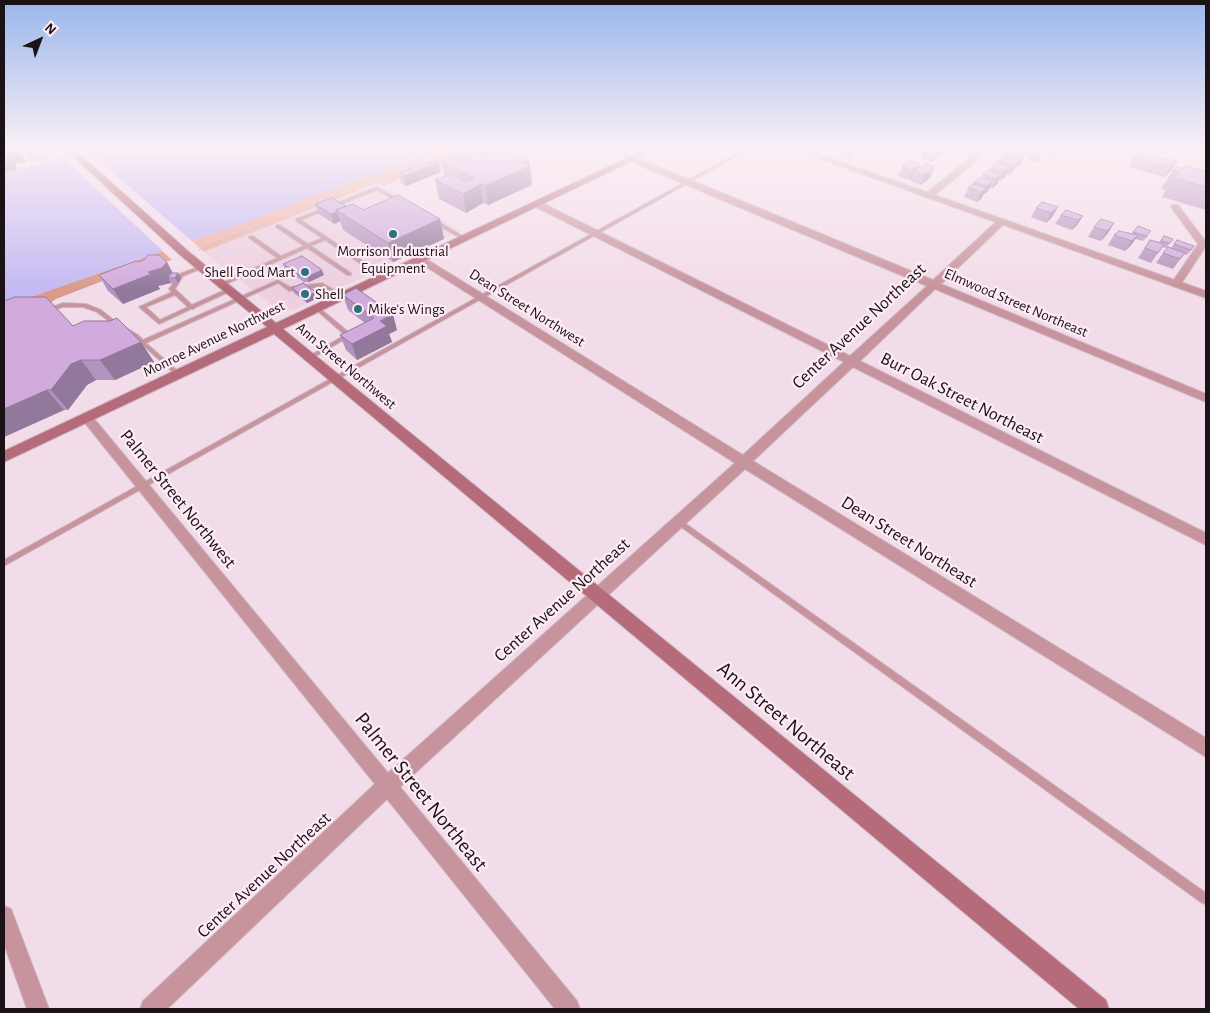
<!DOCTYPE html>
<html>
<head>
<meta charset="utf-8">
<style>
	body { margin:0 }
	#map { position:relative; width:1210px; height:1013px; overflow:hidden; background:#f3dce9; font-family:"Alegreya Sans",sans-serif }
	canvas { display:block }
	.frame { position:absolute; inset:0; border:5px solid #1a1217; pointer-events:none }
	.north { position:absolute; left:15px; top:15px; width:50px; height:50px; -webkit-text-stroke:4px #fdebf5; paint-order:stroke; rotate:43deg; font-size:14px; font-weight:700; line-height:20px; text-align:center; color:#1a1217 }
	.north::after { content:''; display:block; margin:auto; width:18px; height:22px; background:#1a1217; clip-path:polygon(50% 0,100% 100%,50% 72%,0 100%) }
</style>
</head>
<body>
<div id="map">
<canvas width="1210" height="1013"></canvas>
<div class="frame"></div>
<div class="north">N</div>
</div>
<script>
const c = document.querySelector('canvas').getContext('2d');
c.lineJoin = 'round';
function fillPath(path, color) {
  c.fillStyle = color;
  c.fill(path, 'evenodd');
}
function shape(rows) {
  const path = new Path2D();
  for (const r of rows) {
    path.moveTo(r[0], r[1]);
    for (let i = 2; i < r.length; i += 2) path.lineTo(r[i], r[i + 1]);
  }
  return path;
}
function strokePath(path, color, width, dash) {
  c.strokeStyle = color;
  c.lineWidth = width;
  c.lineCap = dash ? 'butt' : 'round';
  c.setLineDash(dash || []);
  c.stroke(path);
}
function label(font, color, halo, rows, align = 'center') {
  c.font = font + ' "Alegreya Sans",sans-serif';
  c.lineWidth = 4.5;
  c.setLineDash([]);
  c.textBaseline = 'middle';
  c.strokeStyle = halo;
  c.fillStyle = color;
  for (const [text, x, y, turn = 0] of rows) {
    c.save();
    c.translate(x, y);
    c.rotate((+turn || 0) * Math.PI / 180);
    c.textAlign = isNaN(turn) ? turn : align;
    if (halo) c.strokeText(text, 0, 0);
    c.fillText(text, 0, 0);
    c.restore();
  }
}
fillPath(shape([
	[377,183,461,231,293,310,280,311,204,252]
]), '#edcfe0');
fillPath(shape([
	[442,148,480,148,383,186,377,183,204,252,192,241,369,174,376,175,396,164,401,164,411,157,421,155,427,150]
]), '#ecb2a6');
fillPath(shape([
	[162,251,172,260,113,277,56,299,43,308,16,302]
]), '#da9a8c');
fillPath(shape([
	[98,148,442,148,427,150,421,155,411,157,404,163,396,164,394,167,376,175,369,174,244,223,4,306,4,174]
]), '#c4b9f2');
fillPath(shape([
	[87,150,194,243,165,253,62,157]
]), '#f3dce9');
const service = shape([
	[24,148,28,148,33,159,49,155,51,156,31,161,24,148],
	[611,148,616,148,637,158,634,159,611,148],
	[746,148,751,148,4,566,4,560,746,148],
	[377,187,403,202,399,203,377,190,301,220,369,265,369,267,365,267,325,240,311,246,351,273,351,275,347,275,307,248,224,285,219,284,277,258,249,238,249,236,253,236,281,256,304,246,276,227,276,225,280,225,308,244,322,238,296,221,296,219,377,187],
	[432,220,436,220,466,238,462,239,432,222,432,220],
	[201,266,203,266,203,268,183,276,175,289,192,305,227,289,231,289,231,291,194,308,194,309,191,309,159,324,139,307,172,292,169,289,179,274,201,266],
	[175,295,188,307,160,320,146,307,175,295],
	[278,280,290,287,322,283,345,296,342,298,340,297,321,287,289,291,278,283,146,343,181,374,182,375,179,377,177,376,134,337,123,330,126,328,128,329,138,335,143,340,278,280],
	[63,303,86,304,101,310,120,325,117,327,115,326,97,312,83,307,63,307,47,312,44,310,63,303],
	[317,306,352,335,311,359,308,357,309,356,345,335,315,309,315,307,317,306],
	[679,519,1206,893,1206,904,1202,903,677,524,675,522,677,520,679,519]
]);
const minor = shape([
	[977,148,985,148,972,165,931,198,925,198,925,194,966,161,977,148],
	[1074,148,1085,148,1086,149,1082,151,1074,148],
	[629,157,635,157,933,280,998,220,1004,220,1004,224,941,284,1206,394,1206,402,935,289,860,361,1206,533,1206,545,853,367,753,461,1206,738,1206,757,745,469,400,787,577,1001,580,1009,555,1009,387,799,167,1009,140,1009,143,1001,375,784,81,418,87,414,91,415,388,773,735,463,417,261,417,257,423,257,743,455,844,362,534,206,534,202,540,202,850,356,927,286,629,161,629,157],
	[1172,205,1178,205,1206,242,1206,246,1181,284,1176,287,1171,284,1198,244,1171,207,1172,205],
	[4,906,11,909,49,1009,27,1009,4,944,4,906]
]);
const tertiary = shape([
	[790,148,802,148,1206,291,1206,298,790,148]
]);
const secondary = shape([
	[64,148,73,148,188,251,276,323,648,148,659,148,283,329,1106,1000,1109,1009,1079,1009,274,334,4,462,4,451,267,327,180,255,64,148]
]);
strokePath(service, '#ccb8c3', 2);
strokePath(minor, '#ccb8c3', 2);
strokePath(tertiary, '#ccb8c3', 2);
strokePath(secondary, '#ccb8c3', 2);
strokePath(shape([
	[435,162,470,148],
	[377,180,401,173],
	[254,228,270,223],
	[199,250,244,232],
	[373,263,385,257]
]), '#a1909a', 2, [0.5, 2.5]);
fillPath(service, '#c7939c');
fillPath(minor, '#c7939c');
fillPath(tertiary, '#c7939c');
fillPath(secondary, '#b56b7a');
fillPath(shape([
	[475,148,501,148,529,160,532,185,488,205,483,203,466,213,439,199,435,180,444,176,441,161,459,157,458,154,476,151],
	[830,148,857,148,856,151,849,156,830,149],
	[923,148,949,148,948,152,942,156,940,155,939,157,932,162,921,159,922,156,920,155],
	[1008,148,1032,148,1031,151,1027,154,1025,153,1020,165,1016,167,1015,167,1012,172,1009,175,1006,174,1005,177,1000,181,998,181,997,184,992,189,990,188,988,191,983,195,982,198,977,202,964,197,968,188,973,184,974,182,982,178,983,175,990,171,991,168,997,163,998,160,1002,157,1004,153,1007,151],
	[1040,148,1059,148,1058,151,1053,155,1039,151],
	[1200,148,1206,148,1206,151,1199,149],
	[1029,154,1042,154,1040,158,1036,162,1027,159],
	[1134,157,1162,160,1177,161,1171,171,1164,177,1128,167],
	[934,166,930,178,921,185,910,181,911,178,909,180,898,176,902,167,918,168],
	[1182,169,1205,171,1206,170,1206,210,1162,197,1166,190,1161,189,1173,170],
	[441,172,406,186,401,183,399,173],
	[315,204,346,206,363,210,440,219,444,239,393,262,343,230,340,221,334,224,319,214],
	[1058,207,1052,217,1046,223,1031,217,1036,208],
	[1061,215,1083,216,1077,225,1072,230,1055,224],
	[1114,223,1108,233,1101,241,1088,237,1094,227],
	[1138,226,1148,236,1143,241,1135,239,1132,244,1125,251,1108,245,1114,235,1132,233],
	[1164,236,1173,239,1166,248,1162,247,1151,263,1138,258,1150,240,1159,242],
	[1177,240,1194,246,1187,255,1184,254,1173,269,1156,263,1163,253,1171,248],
	[138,262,173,273,181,278,178,283,171,283,158,286,160,289,123,304,108,291,99,275],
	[283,264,324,275,309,282,304,282,285,269],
	[292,288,316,292,318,298,307,303,294,293],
	[343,295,397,330,389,334,392,342,357,360,346,350,340,335,365,323,348,310],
	[4,301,73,326,141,342,154,362,115,380,96,380,87,385,68,410,64,410,4,437]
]), '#b493be');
fillPath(shape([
	[4,148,18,148,23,156,26,162,15,164,17,170,4,173],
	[851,148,857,148,856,151,849,156],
	[942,148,939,157,932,162,935,153],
	[945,148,949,148,948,152,942,156],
	[1025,148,1027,148,1024,155,1018,159,1023,150],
	[1030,148,1032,148,1031,151,1027,154,1029,149],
	[1057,148,1059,148,1058,151,1053,155],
	[1042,154,1040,158,1036,162,1038,157],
	[1024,155,1020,165,1016,167,1020,158],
	[529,160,529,167,530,166,532,185,488,205,485,186,523,163],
	[1177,161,1171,171,1164,177,1170,168],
	[439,162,441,172,406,186,404,176],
	[1017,163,1012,172,1009,175,1014,165],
	[920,164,917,172,914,171,911,178,909,180,912,170],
	[934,166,930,178,921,185,924,175],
	[1009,167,1005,177,1000,181,1004,172],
	[1001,174,997,184,992,189,996,179],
	[993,181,988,191,983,195,982,198,977,202,981,192,985,189,986,186],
	[481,184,483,203,466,213,463,194],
	[1058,207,1052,217,1046,223,1051,213],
	[337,212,340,221,334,224,331,214],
	[1083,216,1077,225,1072,230,1078,220],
	[440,219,444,239,393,262,388,243],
	[1114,223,1108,233,1101,241,1107,231],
	[1138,235,1132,244,1125,251,1132,241],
	[167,262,175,277,168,278,171,283,158,286,160,289,123,304,113,289],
	[322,270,324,275,309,282,307,277],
	[178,273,181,278,178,283,175,278],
	[316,292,318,298,307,303,305,298],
	[393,314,397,330,389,334,392,342,357,360,352,344,380,321],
	[141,342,154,362,115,380,100,360],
	[81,360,96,380,87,385,68,410,51,390,71,364],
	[47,390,64,410,4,437,4,409]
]), '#92789b');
const building = shape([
	[477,148,501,148,529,160,523,163,530,166,485,186,481,184,463,194,435,180,450,174,466,182,474,178,441,161,455,155,466,160,469,159,458,154,472,149,482,154,486,152,477,148],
	[927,148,942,148,935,153,924,150,927,148],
	[1009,149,1024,155,1020,158,1004,153,1009,149],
	[1033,151,1042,154,1038,157,1029,154,1033,151],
	[1140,151,1162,160,1165,158,1177,161,1170,168,1134,157,1140,151],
	[1003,156,1016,160,1014,162,1017,163,1014,165,998,160,1003,156],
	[434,160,439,162,404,176,399,173,434,160],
	[909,161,920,164,912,170,902,167,909,161],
	[926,163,934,166,931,168,934,169,924,175,914,171,926,163],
	[997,163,1009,167,1004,172,991,168,997,163],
	[1185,166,1205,171,1206,170,1206,187,1174,178,1179,172,1173,170,1176,167,1182,169,1185,166],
	[988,170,1001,174,996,179,983,175,988,170],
	[980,177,993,181,986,186,974,182,980,177],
	[973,184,986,188,981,192,968,188,973,184],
	[398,195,440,219,388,243,336,210,353,204,363,210,398,195],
	[332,198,346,206,336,210,337,212,331,214,315,204,332,198],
	[1042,202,1058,207,1051,213,1036,208,1042,202],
	[1066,210,1083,216,1078,220,1061,215,1066,210],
	[1101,219,1114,223,1107,231,1094,227,1101,219],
	[1138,226,1151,231,1146,236,1133,232,1138,226],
	[1119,231,1138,235,1132,241,1114,235,1119,231],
	[1164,236,1173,239,1170,243,1161,241,1164,236],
	[1150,240,1164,244,1158,253,1145,248,1150,240],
	[1177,240,1194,246,1191,250,1174,244,1177,240],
	[1168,247,1185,253,1180,259,1163,253,1168,247],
	[148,255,159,255,167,262,162,268,148,272,151,274,113,289,99,275,136,261,138,262,144,260,148,255],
	[302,256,322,270,307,277,302,277,283,264,302,256],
	[171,273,178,273,175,278,168,278,171,273],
	[303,283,316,292,305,298,292,288,303,283],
	[356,288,393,314,380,321,387,326,352,344,340,335,374,318,343,295,356,288],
	[15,297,46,297,73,326,84,321,110,321,117,318,141,342,100,360,81,360,71,364,51,390,47,390,4,409,4,301,15,297]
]);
fillPath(building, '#d1abdd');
strokePath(building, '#92789b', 1);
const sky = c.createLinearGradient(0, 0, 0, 290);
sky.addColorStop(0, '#99b6ec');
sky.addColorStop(0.51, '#faeff5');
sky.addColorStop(1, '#faeff500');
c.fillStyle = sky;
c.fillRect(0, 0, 1210, 290);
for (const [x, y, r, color] of [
	[393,234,5,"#2e7082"],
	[305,272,5,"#2e7082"],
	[305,294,5,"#2e7082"],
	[358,309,5,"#2e7082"]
]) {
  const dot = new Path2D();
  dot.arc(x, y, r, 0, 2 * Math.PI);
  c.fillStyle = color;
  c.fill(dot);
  strokePath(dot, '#fdebf5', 2);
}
label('15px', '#1a1217', '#fdebf5', [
	["Morrison Industrial",393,251,"center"],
	["Equipment",393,268,"center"],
	["Shell Food Mart",295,272,"right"],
	["Shell",315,294],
	["Mike's Wings",368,309]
], 'left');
label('15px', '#1a1217', '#fdebf5', [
	["Elmwood Street Northeast",1016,303,23],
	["Dean Street Northwest",527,308,32],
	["Monroe Avenue Northwest",214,339,-26],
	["Ann Street Northwest",346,366,40]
]);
label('18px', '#1a1217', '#fdebf5', [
	["Center Avenue Northeast",859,326,-43],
	["Burr Oak Street Northeast",962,398,27],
	["Palmer Street Northwest",178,499,51],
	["Dean Street Northeast",909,542,32],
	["Center Avenue Northeast",562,600,-42],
	["Center Avenue Northeast",264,875,-43]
]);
label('21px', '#1a1217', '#fdebf5', [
	["Ann Street Northeast",786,721,40],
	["Palmer Street Northeast",421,792,51]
]);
</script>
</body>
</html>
